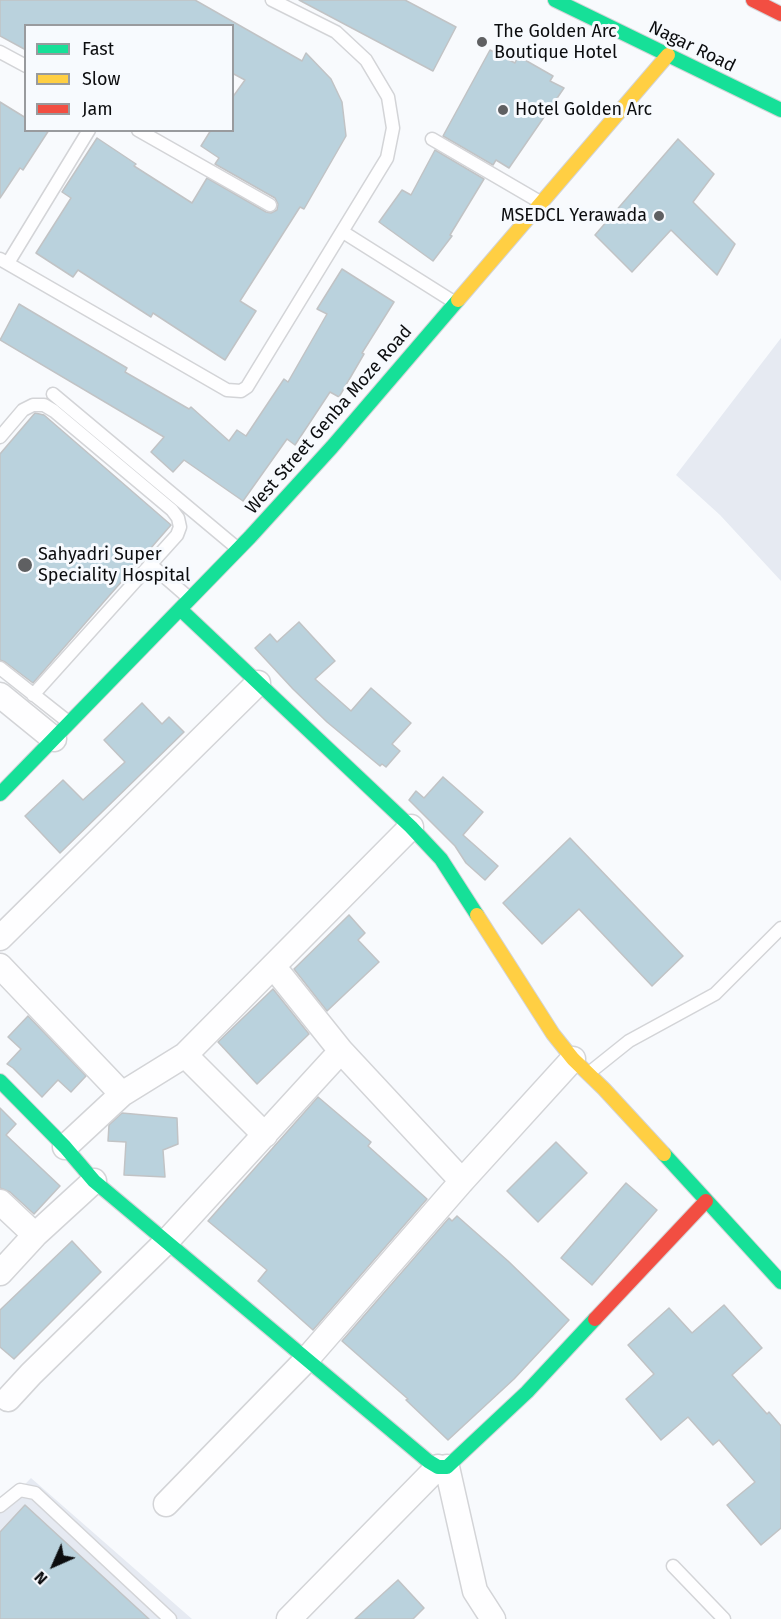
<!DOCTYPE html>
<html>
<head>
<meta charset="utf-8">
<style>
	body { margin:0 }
	#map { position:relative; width:781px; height:1619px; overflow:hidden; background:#f8fafd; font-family:"Fira Sans",sans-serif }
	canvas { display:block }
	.legend { position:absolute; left:24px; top:24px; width:210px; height:108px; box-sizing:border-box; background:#f7fafe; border:2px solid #999b9e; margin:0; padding:8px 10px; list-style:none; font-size:18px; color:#0c0d0f }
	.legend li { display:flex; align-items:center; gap:12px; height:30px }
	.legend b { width:30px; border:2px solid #999b9e }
	.north { position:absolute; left:24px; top:1535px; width:60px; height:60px; -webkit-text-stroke:4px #f7fafe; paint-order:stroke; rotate:225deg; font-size:16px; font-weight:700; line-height:24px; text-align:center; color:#0c0d0f }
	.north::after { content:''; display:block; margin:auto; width:21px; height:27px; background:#0c0d0f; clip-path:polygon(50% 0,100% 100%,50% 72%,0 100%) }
</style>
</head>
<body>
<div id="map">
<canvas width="781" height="1619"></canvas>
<ul class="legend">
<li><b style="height:8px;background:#16e098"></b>Fast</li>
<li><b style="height:8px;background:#ffcf43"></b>Slow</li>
<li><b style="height:8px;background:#f24e42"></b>Jam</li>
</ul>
<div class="north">N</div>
</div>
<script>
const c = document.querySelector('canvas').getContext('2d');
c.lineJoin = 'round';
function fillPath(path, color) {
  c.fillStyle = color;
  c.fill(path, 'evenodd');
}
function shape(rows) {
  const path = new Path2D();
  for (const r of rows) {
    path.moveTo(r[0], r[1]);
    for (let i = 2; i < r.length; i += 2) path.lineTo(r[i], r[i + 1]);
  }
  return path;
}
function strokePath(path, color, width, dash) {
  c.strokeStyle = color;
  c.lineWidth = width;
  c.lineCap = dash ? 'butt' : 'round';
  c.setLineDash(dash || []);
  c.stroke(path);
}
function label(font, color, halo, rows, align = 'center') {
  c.font = font + ' "Fira Sans",sans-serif';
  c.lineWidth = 6;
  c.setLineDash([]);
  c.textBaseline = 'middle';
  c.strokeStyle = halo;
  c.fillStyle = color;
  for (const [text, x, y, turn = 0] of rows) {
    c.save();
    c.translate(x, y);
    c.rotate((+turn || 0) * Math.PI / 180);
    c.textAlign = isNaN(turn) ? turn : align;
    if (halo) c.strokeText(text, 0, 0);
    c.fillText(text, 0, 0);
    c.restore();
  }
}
fillPath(shape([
	[781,338,781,581,720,515,676,475],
	[31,1478,192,1619,0,1619,0,1510]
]), '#e6eaf2');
const building = shape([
	[0,0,195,0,302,61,306,53,331,79,342,102,346,136,304,209,300,207,240,301,256,311,225,360,153,313,151,317,78,270,73,277,36,253,71,198,62,192,97,138,136,164,134,166,192,203,207,178,266,212,271,213,277,210,278,204,275,198,215,164,219,158,201,146,211,130,232,130,232,98,245,80,232,73,232,26,26,26,26,50,0,36,0,0],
	[299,0,405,0,456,27,433,71,299,0],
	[490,50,515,63,518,56,553,76,550,81,564,88,509,168,496,160,493,165,443,136,490,50],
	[0,102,26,118,26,130,49,130,23,170,20,168,0,198,0,102],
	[678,139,714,174,693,202,735,244,717,275,671,230,632,272,595,235,678,139],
	[435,150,484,179,450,235,452,236,433,261,379,222,402,190,411,195,435,150],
	[342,269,394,302,362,353,364,354,339,397,330,392,295,445,287,439,243,501,184,460,173,472,151,452,164,437,0,340,19,304,127,368,125,372,189,409,191,407,229,441,237,430,246,436,284,379,288,382,327,314,317,309,342,269],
	[35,413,44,415,171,525,33,683,5,662,0,660,0,454,35,413],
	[299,622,335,661,315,679,351,711,371,688,411,723,392,744,400,751,386,767,382,764,380,766,327,722,293,689,255,648,270,634,277,642,299,622],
	[142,703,162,724,169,717,184,732,60,853,25,816,63,780,83,800,125,762,104,740,142,703],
	[443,777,483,812,463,835,498,866,485,880,466,863,455,846,409,800,416,791,424,798,443,777],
	[570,838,683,956,652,986,579,909,542,944,503,903,570,838],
	[349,915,365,933,358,940,379,962,327,1011,294,969,349,915],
	[273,989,309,1034,257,1084,218,1042,273,989],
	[28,1016,86,1076,71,1092,58,1080,42,1097,13,1068,7,1064,21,1049,8,1037,28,1016],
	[318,1097,371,1142,368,1146,427,1199,313,1330,258,1281,267,1270,208,1221,318,1097],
	[0,1108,16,1124,6,1135,60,1186,34,1214,10,1192,0,1188,0,1108],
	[122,1113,177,1118,178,1144,163,1150,165,1177,124,1175,126,1142,108,1141,109,1125,122,1113],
	[556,1142,587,1173,538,1222,507,1191,556,1142],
	[626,1183,657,1210,592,1285,561,1258,626,1183],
	[457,1216,508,1261,569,1320,514,1379,448,1440,406,1400,408,1399,342,1341,449,1218,452,1221,457,1216],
	[72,1241,101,1272,14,1359,0,1347,0,1310,72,1241],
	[724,1305,762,1348,732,1375,767,1414,769,1412,781,1426,781,1528,761,1545,727,1505,755,1482,719,1440,713,1445,688,1417,661,1440,626,1399,654,1374,628,1345,669,1308,692,1333,724,1305],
	[25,1505,149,1619,0,1619,0,1532,25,1505],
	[398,1580,424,1608,413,1619,355,1619,398,1580]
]);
fillPath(building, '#bad2dd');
strokePath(building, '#c1c3c5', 1.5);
const lane = shape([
	[0,52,26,66],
	[138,130,270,205],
	[432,139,540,202],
	[343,232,454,302],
	[0,259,227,390,241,391,247,387,387,158,393,128,388,97,366,60,336,32,272,0],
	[8,263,89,130],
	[53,394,237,548],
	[0,437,23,410,33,405,44,405,54,411,172,510,178,518,180,527,177,535,33,695],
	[150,564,189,598],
	[0,668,67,721],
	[589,1073,629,1041,715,994,781,928],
	[0,1506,20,1490,35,1493,170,1619],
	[673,1566,724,1619]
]);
const street = shape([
	[0,695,54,739],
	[0,938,258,683],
	[0,966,122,1094],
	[273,966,341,1051,462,1181],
	[185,1055,265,1135],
	[65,1147,122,1094,185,1055,411,827],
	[0,1202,35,1235],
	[0,1273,35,1235,94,1181],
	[8,1399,31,1374,166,1242,341,1051],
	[447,1467,475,1591,493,1619],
	[166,1504,306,1360,462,1181,573,1059],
	[289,1619,438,1467]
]);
const fast = shape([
	[555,0,781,110],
	[180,609,411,827,441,859,477,915],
	[0,794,250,537,332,447,458,300],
	[0,1081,65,1147,94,1181,428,1461,438,1467,447,1467,527,1392,595,1319],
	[664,1154,781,1282]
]);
const slow = shape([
	[458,300,668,55],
	[477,915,553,1034,573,1059,604,1089,664,1154]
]);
const jam = shape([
	[753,0,781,14],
	[595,1319,706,1201]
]);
strokePath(lane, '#d3d4d7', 15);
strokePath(street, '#d3d4d7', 27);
strokePath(fast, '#d3d4d7', 16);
strokePath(slow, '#d3d4d7', 16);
strokePath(jam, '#d3d4d7', 16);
strokePath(lane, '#fefeff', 12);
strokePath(street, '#fefeff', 24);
strokePath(fast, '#16e098', 14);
strokePath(slow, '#ffcf43', 14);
strokePath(jam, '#f24e42', 14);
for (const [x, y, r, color] of [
	[482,42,6,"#5f6062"],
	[503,110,6,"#5f6062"],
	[659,216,6,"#5f6062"],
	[25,565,8,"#5f6062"]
]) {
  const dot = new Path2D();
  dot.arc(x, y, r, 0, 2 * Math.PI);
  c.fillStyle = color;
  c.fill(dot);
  strokePath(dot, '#f7fafe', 2);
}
label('18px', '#0c0d0f', '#f7fafe', [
	["The Golden Arc",494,32],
	["Boutique Hotel",494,53],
	["Hotel Golden Arc",515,110],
	["MSEDCL Yerawada",647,216,"right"],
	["Sahyadri Super",38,555],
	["Speciality Hospital",38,576]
], 'left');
label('18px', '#0c0d0f', '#f7fafe', [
	["Nagar Road",692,47,26],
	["West Street Genba Moze Road",329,420,-49]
]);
</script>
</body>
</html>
